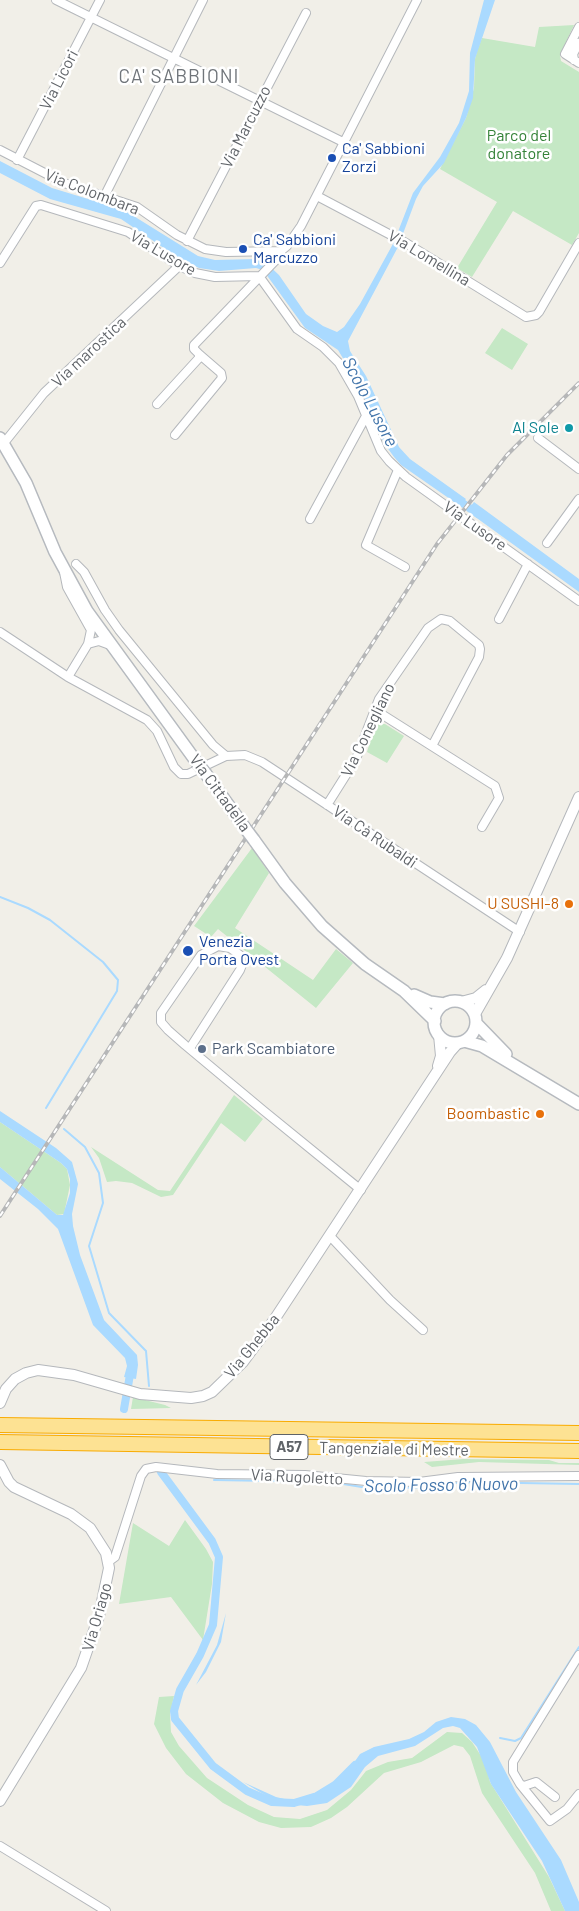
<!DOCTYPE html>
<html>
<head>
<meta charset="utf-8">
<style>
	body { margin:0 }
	canvas { display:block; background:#f1efe8 }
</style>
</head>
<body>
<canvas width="579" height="1911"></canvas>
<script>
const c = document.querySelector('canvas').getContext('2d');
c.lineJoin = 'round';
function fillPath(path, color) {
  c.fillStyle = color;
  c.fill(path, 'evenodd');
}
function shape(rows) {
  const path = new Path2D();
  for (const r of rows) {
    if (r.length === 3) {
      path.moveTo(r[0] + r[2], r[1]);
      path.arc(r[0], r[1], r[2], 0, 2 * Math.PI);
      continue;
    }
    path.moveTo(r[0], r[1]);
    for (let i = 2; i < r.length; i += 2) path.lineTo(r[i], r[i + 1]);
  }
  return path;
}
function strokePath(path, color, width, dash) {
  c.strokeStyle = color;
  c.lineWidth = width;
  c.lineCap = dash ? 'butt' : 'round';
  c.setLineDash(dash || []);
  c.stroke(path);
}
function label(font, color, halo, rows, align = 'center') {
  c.font = font + ' Barlow,sans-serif';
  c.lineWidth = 5;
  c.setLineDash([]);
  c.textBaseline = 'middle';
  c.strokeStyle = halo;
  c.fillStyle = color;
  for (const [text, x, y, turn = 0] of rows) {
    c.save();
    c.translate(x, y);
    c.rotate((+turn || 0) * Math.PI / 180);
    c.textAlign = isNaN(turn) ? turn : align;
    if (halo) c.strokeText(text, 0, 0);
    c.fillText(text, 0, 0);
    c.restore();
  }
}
fillPath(shape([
	[574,25,560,55,561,61,579,72,579,233,572,245,513,211,472,277,457,268,497,202,440,169,466,118,474,88,475,59,478,48,482,38,535,47,539,27],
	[502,328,528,344,512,370,485,353],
	[379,724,385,724,404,736,387,763,367,752,374,728],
	[252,848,269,873,235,928,313,980,336,949,353,963,316,1008,218,929,211,937,194,926],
	[234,1095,263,1119,245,1142,221,1123,173,1195,161,1197,132,1183,116,1181,107,1182,99,1158,91,1147,158,1190,170,1191],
	[0,1122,61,1163,67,1169,70,1185,64,1214,57,1215,0,1167],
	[133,1397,165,1405,171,1408,131,1409],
	[464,1459,549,1460,559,1463,579,1463,579,1465,479,1462,432,1467,424,1462],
	[185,1520,206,1549,213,1562,212,1584,203,1640,171,1597,119,1604,133,1523,169,1546],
	[174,1696,170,1714,171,1732,179,1746,207,1778,248,1805,274,1817,300,1819,327,1810,351,1790,366,1771,388,1762,412,1758,447,1732,462,1733,472,1742,485,1762,490,1782,549,1877,565,1911,551,1911,535,1873,482,1793,470,1756,463,1747,454,1745,421,1762,384,1773,347,1807,331,1818,311,1827,281,1828,259,1822,223,1803,186,1774,166,1748,154,1724,159,1697]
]), '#c5e8c5');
fillPath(shape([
	[484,0,495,0,475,59,473,98,466,118,444,163,423,186,416,199,398,247,348,341,350,351,366,376,399,447,410,459,466,499,460,506,401,465,394,457,384,443,356,380,338,350,305,328,263,270,256,268,219,271,199,268,180,259,121,219,50,199,0,173,0,161,52,188,124,210,198,256,215,260,257,259,264,261,279,275,306,314,323,326,337,332,344,327,360,304,394,242,413,193,440,157,459,123,469,91,470,53],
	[474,502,579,579,579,592,467,511],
	[0,1111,56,1148,72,1162,78,1184,72,1214,73,1226,80,1255,104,1320,137,1355,138,1365,136,1379,124,1377,127,1366,125,1358,93,1325,58,1229,38,1209,0,1179,0,1167,57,1215,63,1215,70,1193,70,1179,67,1169,61,1163,0,1122],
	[226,1613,221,1642,206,1672,196,1685,217,1645],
	[451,1717,465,1719,476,1725,490,1742,516,1792,561,1860,579,1902,579,1911,565,1911,542,1861,491,1784,477,1747,460,1728,453,1726,443,1728,415,1746,378,1756,365,1767,351,1787,327,1803,307,1806,286,1804,270,1798,243,1782,276,1797,293,1801,319,1796,344,1777,360,1754,374,1747,409,1739,424,1732,436,1722]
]), '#aadaff');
strokePath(shape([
	[0,897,28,908,50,920,103,962,118,980,117,991,46,1108],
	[64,1129,85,1147,99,1173,103,1203,89,1246,109,1313,146,1351,149,1386],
	[214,1480,331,1482,374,1489,428,1487,462,1482,579,1484],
	[500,1738,515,1741,521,1738,579,1647]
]), '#aadaff', 2);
strokePath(shape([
	[454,497,478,514],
	[124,1409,131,1369],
	[161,1472,212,1541,219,1557,213,1625,200,1655,180,1690,174,1711,175,1719,213,1766,247,1791,272,1802,294,1803,317,1796,335,1785,355,1765]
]), '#aadaff', 8);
const minor = shape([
	[56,0,345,143],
	[579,27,565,54,579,63],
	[574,60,573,54,579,43],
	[0,150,64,183,137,207,177,235,205,249,226,252,281,251,287,246,301,226,417,0],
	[17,160,100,0],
	[105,195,203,0],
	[317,196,406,243,526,317,536,315,539,312,579,243],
	[187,241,306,13],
	[0,263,36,206,41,205,128,232,179,266,195,273,215,277,259,276,297,329,323,347,339,363,358,396,381,451,389,461,406,477,579,601],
	[157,404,199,358,199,354,194,349,194,345,273,263,276,260,276,252],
	[175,435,222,378,221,373,199,354],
	[538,438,579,469],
	[4,443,44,393,179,266],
	[398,470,366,545,405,567],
	[310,519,366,416],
	[547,543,579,499],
	[76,564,84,572,105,610,119,630,213,745,226,756],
	[64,572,67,587,91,630,88,644,68,677],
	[499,619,528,564],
	[0,632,68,677,147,720,157,731,174,767,181,774,188,774,226,756,245,755,262,762,520,932],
	[88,644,99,641,110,645],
	[375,710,495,786,499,798,482,827],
	[327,805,356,759,379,699,428,628,441,619,450,621,479,645,480,649,479,657,432,746],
	[190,1048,240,970,242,965,240,955,230,948,218,946,201,955,161,1013,161,1022,168,1030,185,1045,264,1111,361,1190],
	[330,1236,390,1300,423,1330],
	[108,1562,115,1557,141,1476,146,1469,156,1467,217,1474,305,1475,366,1481,419,1482,458,1477,579,1476],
	[520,1784,550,1821,567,1809,579,1794],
	[555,1797,536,1782,524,1786,520,1784,513,1772,513,1762,579,1655],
	[0,1846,106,1911]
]);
const tertiary = shape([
	[461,1002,476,998,486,990],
	[475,1014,507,958,579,797],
	[438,1066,441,1056,439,1035],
	[0,1403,6,1389,15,1379,26,1373,38,1370,74,1375,140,1394,191,1398,203,1396,212,1392,243,1362,274,1320,450,1052,458,1043],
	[0,1465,9,1482,14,1487,71,1514,90,1528,106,1553,109,1568,99,1616,81,1668,0,1801]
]);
const secondary = shape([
	[0,438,26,483,55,552,87,611,198,764],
	[206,774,245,828],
	[254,840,285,883,322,926,365,964,404,991,435,1021],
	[414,995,430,1002,445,1004],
	[455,1022,21],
	[476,1023,506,1054],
	[464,1041,482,1046,579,1104]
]);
const motorway = shape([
	[0,1425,579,1433],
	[0,1442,579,1451]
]);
strokePath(minor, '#b5b8bc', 10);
strokePath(tertiary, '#b5b8bc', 12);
strokePath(secondary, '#b6babf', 14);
strokePath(motorway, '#f9ab00', 16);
strokePath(minor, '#fff', 8);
strokePath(tertiary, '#fff', 10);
strokePath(secondary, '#fff', 11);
strokePath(motorway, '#fde293', 14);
const rail = shape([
	[0,1216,437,544,507,455,579,383]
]);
strokePath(rail, '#b6b7b8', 4);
strokePath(rail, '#fff', 2, [5.5]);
const secondaryBridge = shape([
	[198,764,206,774],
	[245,828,254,840]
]);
strokePath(secondaryBridge, '#b6babf', 14, []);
strokePath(secondaryBridge, '#fff', 11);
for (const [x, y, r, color] of [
	[332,158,5,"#1a4fb4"],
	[243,249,5,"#1a4fb4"],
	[569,428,5,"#0f9aa8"],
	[569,904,5,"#e8710a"],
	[188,951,6,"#1a4fb4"],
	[202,1049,5,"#5c6f8a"],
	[540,1114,5,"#e8710a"]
]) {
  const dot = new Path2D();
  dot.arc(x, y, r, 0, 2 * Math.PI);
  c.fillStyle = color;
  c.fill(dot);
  strokePath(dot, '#fff', 2);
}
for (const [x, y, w] of [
	[289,1447,38]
]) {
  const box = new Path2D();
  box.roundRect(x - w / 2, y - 12.5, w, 25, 4);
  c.fillStyle = '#fff';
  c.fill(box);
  strokePath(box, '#5f6368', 1);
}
label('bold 15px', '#5f6368', null, [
	["A57",289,1447]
]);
label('16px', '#5f6368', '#fff', [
	["Via Licori",59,80,-63],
	["Via Marcuzzo",246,127,-63],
	["Via Colombara",92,192,21],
	["Via Lusore",163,253,30],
	["Via Lomellina",429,258,31],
	["Via marostica",89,352,-43],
	["Via Lusore",475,526,35],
	["Via Conegliano",368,730,-64],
	["Via Cittadella",220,793,54],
	["Via Cà Rubaldi",375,837,34],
	["Via Ghebba",252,1346,-51],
	["Tangenziale di Mestre",394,1449,1],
	["Via Rugoletto",297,1477,3],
	["Via Oriago",97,1617,-74]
]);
label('16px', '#348238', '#fff', [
	["Parco del",519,136],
	["donatore",519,154]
]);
label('16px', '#164399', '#fff', [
	["Ca' Sabbioni",342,149],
	["Zorzi",342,167],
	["Ca' Sabbioni",253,240],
	["Marcuzzo",253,258],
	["Venezia",199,942],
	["Porta Ovest",199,960]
], 'left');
label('16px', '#0d838f', '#fff', [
	["Al Sole",559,428]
], 'right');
label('16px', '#c56008', '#fff', [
	["U SUSHI-8",559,904],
	["Boombastic",530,1114]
], 'right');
label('16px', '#4e5e75', '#fff', [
	["Park Scambiatore",212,1049]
], 'left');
label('italic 18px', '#4174aa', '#fff', [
	["Scolo Lusore",370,402,62],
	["Scolo Fosso 6 Nuovo",441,1485,-1]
]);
c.letterSpacing = '1px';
label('19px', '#70757a', '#fff', [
	["CA' SABBIONI",179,77]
]);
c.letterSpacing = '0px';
</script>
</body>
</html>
